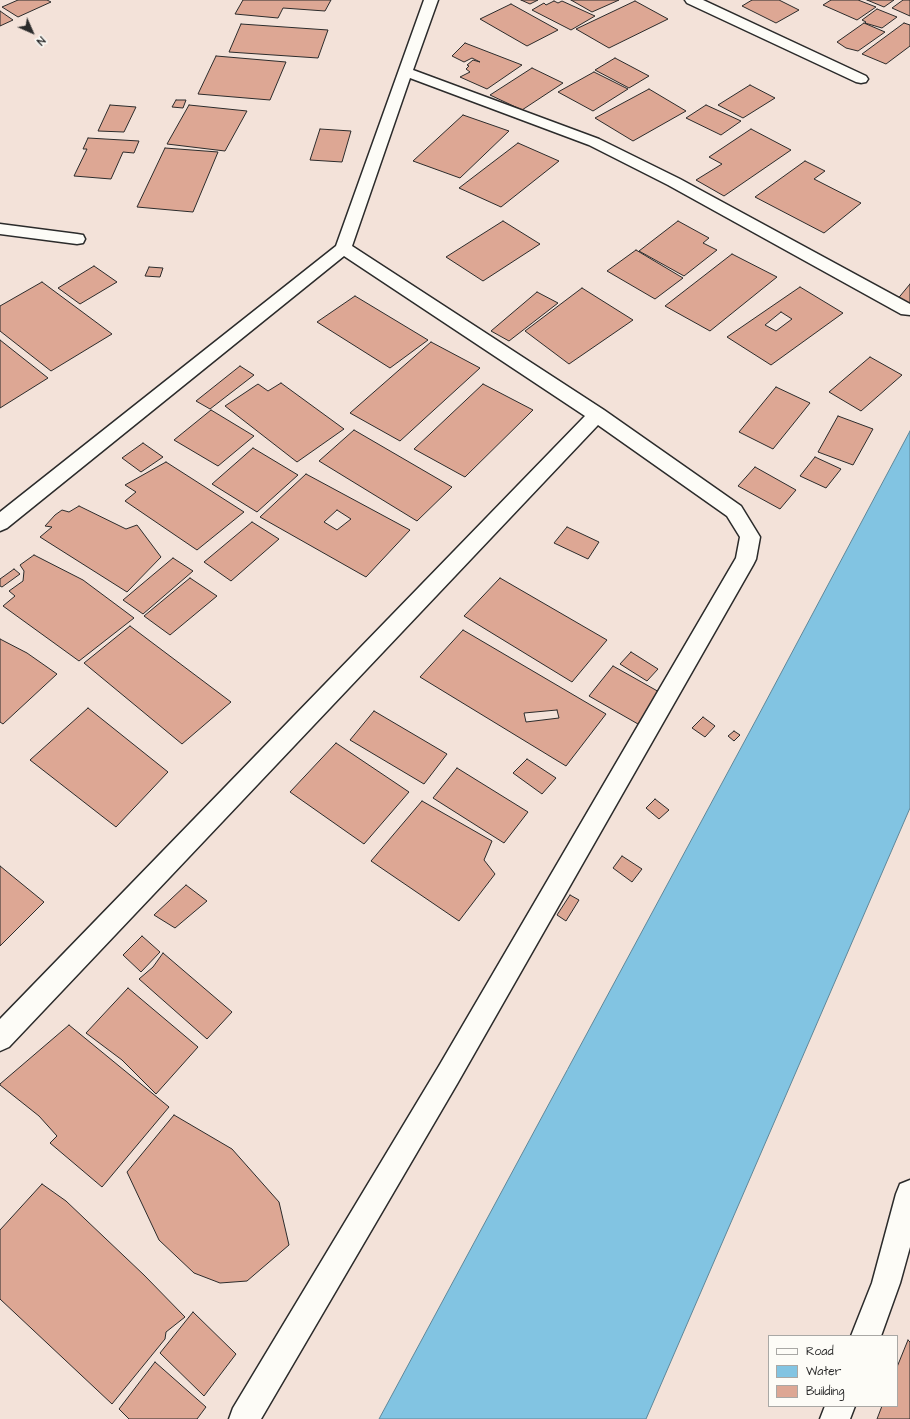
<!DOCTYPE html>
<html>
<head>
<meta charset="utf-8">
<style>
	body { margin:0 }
	#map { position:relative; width:910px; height:1419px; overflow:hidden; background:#f3e2d9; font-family:"Architects Daughter",sans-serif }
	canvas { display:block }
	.legend { position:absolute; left:768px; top:1335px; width:130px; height:72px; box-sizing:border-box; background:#fdfcf7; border:1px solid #a9a8a5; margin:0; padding:5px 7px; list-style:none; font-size:12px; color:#2b2b2b }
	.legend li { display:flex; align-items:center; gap:8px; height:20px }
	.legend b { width:20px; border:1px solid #a9a8a5 }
	.north { position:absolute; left:12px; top:12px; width:40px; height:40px; -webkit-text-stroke:3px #fdfcf7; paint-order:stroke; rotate:135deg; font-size:11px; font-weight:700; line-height:16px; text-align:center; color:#2b2b2b }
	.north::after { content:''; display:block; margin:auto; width:14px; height:18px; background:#2b2b2b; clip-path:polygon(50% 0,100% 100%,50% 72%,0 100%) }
</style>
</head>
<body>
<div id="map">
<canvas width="910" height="1419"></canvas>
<ul class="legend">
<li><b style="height:5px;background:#fdfcf7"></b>Road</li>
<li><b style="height:11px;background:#82c4e2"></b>Water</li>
<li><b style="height:11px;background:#dda794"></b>Building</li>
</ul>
<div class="north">N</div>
</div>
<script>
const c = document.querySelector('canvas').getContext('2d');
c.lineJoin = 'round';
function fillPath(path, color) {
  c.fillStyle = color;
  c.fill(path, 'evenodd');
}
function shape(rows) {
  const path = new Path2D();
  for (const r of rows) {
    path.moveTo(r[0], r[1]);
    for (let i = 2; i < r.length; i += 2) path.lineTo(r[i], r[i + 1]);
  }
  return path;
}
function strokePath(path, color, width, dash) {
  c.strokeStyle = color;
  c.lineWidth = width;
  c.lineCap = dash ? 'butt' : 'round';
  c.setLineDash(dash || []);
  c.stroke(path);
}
const water = shape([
	[910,431,910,808,646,1419,379,1419,756,720,910,431]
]);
fillPath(water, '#82c4e2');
strokePath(water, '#5f8799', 1);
const building = shape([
	[18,0,47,0,51,2,18,17,2,7,18,0],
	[243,0,331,0,325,11,283,8,278,18,235,14,243,0],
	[521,0,538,0,530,4,521,0],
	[571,0,619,0,592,12,571,0],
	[752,0,779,0,799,10,776,23,742,6,752,0],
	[831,0,858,0,876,7,857,20,823,5,831,0],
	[867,0,894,0,884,7,867,0],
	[903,0,910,0,910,16,892,8,903,0],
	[554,1,558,3,562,1,595,16,571,30,532,10,544,3,546,5,554,1],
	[635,1,668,19,609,48,576,29,635,1],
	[511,4,558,30,527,46,480,19,511,4],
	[877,9,897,17,882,28,865,23,866,22,862,20,877,9],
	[0,11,13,20,0,26,0,11],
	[864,23,885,32,858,51,846,48,837,42,864,23],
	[904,23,910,25,910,46,886,64,862,54,904,23],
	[241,24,328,30,318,58,229,52,241,24],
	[465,43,522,65,487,89,460,77,470,72,466,69,469,66,467,65,473,60,480,62,472,58,464,62,452,56,465,43],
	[216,56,286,62,270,100,198,94,216,56],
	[615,58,649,76,629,88,595,70,615,58],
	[532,68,563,83,522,110,490,95,532,68],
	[594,72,628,89,593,111,558,92,594,72],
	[750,85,775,98,743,118,718,105,750,85],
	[649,89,686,111,633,141,595,118,649,89],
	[176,100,186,100,183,108,172,107,176,100],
	[110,105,136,107,124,132,98,131,110,105],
	[189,105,247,111,225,151,167,144,189,105],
	[706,105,741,121,721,135,686,118,706,105],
	[463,115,509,131,460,178,413,161,463,115],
	[320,129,351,131,342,162,310,160,320,129],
	[751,129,791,150,724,196,696,180,722,164,709,157,751,129],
	[88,138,139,141,134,153,123,152,111,179,74,176,87,149,83,149,88,138],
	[518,143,559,161,501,207,459,188,518,143],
	[165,148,218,152,193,212,137,207,165,148],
	[805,161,825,171,814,179,861,203,824,233,755,197,805,161],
	[503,221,540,244,483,281,446,257,503,221],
	[678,221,709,238,703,243,717,250,684,276,639,251,678,221],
	[636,250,683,278,655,299,607,271,636,250],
	[732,254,777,277,710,331,665,306,732,254],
	[94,266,117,282,80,304,58,288,94,266],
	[149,267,163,268,160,277,145,276,149,267],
	[42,282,112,334,51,371,0,331,0,306,42,282],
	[910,284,910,307,896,301,910,284],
	[800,287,843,313,771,365,727,337,800,287],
	[781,312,792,319,776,331,765,325,781,312],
	[582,288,633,320,569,364,525,331,582,288],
	[537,292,558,303,509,341,491,331,537,292],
	[355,296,428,340,390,368,317,322,355,296],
	[0,340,48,378,0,408,0,340],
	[431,342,480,368,400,441,350,413,431,342],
	[870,357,902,375,861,411,829,392,870,357],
	[240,366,254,375,210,409,196,401,240,366],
	[281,383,344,429,297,462,225,406,258,384,268,391,281,383],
	[483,384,533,410,465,477,414,449,483,384],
	[776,387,810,403,773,449,739,432,776,387],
	[211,410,254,436,218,466,174,440,211,410],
	[838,416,873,429,853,465,818,452,838,416],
	[354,430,452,487,417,521,319,461,354,430],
	[143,443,163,457,141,472,122,458,143,443],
	[253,448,298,475,257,512,212,484,253,448],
	[815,457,841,469,826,488,800,476,815,457],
	[166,462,244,512,197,550,125,501,136,492,125,485,166,462],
	[755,467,796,490,780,509,738,486,755,467],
	[306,474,410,530,366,577,260,517,306,474],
	[337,510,351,519,337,530,324,522,337,510],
	[79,506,126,529,137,525,161,557,127,592,40,537,52,527,45,526,55,515,62,510,69,512,79,506],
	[252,522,279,539,231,581,204,562,252,522],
	[567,527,599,542,588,559,554,543,567,527],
	[34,555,83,580,134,618,79,661,3,606,15,596,9,591,23,581,24,571,20,565,34,555],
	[173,558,193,571,143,614,123,600,173,558],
	[14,569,20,574,2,587,0,586,0,579,14,569],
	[190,578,217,596,170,635,144,616,190,578],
	[500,578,607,640,572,682,464,616,500,578],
	[130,626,231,702,182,744,84,663,130,626],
	[463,630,606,714,566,766,420,677,463,630],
	[557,710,559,718,526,722,524,713,557,710],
	[0,639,27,653,57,674,3,724,0,722,0,639],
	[631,652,658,669,647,681,620,664,631,652],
	[613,666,661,693,638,724,589,696,613,666],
	[88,708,168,772,116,827,30,760,88,708],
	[374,711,447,754,424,784,350,740,374,711],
	[703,717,715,726,705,737,692,728,703,717],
	[734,731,740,735,734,741,728,736,734,731],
	[336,743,409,792,364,844,290,792,336,743],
	[527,759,556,778,542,794,513,773,527,759],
	[457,768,528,812,504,843,433,798,457,768],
	[655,799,669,810,659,819,646,808,655,799],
	[422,801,492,841,484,860,495,874,459,921,371,861,422,801],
	[622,856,642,869,632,882,613,868,622,856],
	[0,866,44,902,0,946,0,866],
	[186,885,207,901,175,928,154,915,186,885],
	[570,895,579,900,566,921,557,915,570,895],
	[142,936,160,952,141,972,123,955,142,936],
	[163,953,232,1012,207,1039,139,979,153,967,163,953],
	[128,988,198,1047,156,1094,122,1060,86,1033,128,988],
	[69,1025,169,1107,102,1187,50,1143,57,1136,39,1116,0,1085,0,1084,69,1025],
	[174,1115,232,1149,279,1202,289,1245,247,1281,220,1283,194,1273,159,1240,127,1172,174,1115],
	[42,1184,66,1201,144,1275,185,1317,166,1332,165,1339,112,1404,0,1299,0,1230,42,1184],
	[193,1312,236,1354,204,1396,160,1353,193,1312],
	[908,1340,910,1342,910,1419,877,1419,882,1406,897,1406,897,1367,908,1340],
	[155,1362,206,1407,197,1419,129,1419,119,1409,155,1362]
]);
fillPath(building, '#dda794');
strokePath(building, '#2b2b2b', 1);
const street = shape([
	[424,0,438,0,413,70,599,139,680,179,910,304,910,315,901,314,668,185,589,145,410,78,352,246,604,410,741,506,760,537,756,559,753,565,457,1084,261,1419,229,1419,233,1408,439,1066,736,558,740,537,727,516,598,425,9,1047,0,1051,0,1019,585,416,344,256,7,528,0,531,0,512,336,246,424,0],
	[685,0,703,0,866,76,868,79,866,82,861,83,856,82,687,3,685,0],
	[0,224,77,234,83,235,85,239,83,243,77,244,0,234,0,224],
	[910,1180,910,1247,900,1283,881,1336,851,1336,872,1283,896,1194,900,1184,910,1180],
	[825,1406,855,1406,850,1419,820,1419,825,1406]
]);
strokePath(street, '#2b2b2b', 3);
fillPath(street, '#fdfcf7');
</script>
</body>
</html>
